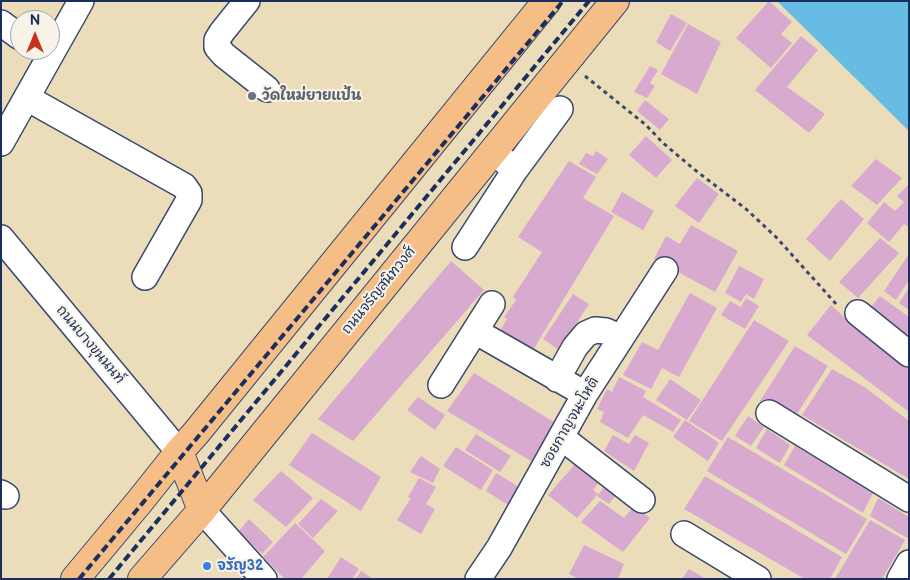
<!DOCTYPE html>
<html>
<head>
<meta charset="utf-8">
<style>
	body { margin:0 }
	#map { position:relative; width:910px; height:580px; overflow:hidden; background:#ebddb9; font-family:"Balsamiq Sans",sans-serif }
	canvas { display:block }
	.frame { position:absolute; inset:0; border:2px solid #1b2f5e; pointer-events:none }
	.north { position:absolute; left:10px; top:10px; width:50px; height:50px; box-sizing:border-box; background:#f7f3e8; border:1px solid #9fa5b1; border-radius:50%; rotate:0deg; font-size:14px; font-weight:700; line-height:20px; text-align:center; color:#1b2f5e }
	.north::after { content:''; display:block; margin:auto; width:18px; height:22px; background:#c8321e; clip-path:polygon(50% 0,100% 100%,50% 72%,0 100%) }
</style>
</head>
<body>
<div id="map">
<canvas width="910" height="580"></canvas>
<div class="frame"></div>
<div class="north">N</div>
</div>
<script>
const c = document.querySelector('canvas').getContext('2d');
c.lineJoin = 'round';
function fillPath(path, color) {
  c.fillStyle = color;
  c.fill(path, 'evenodd');
}
function shape(rows) {
  const path = new Path2D();
  for (const r of rows) {
    path.moveTo(r[0], r[1]);
    for (let i = 2; i < r.length; i += 2) path.lineTo(r[i], r[i + 1]);
  }
  return path;
}
function strokePath(path, color, width, dash) {
  c.strokeStyle = color;
  c.lineWidth = width;
  c.lineCap = dash ? 'butt' : 'round';
  c.setLineDash(dash || []);
  c.stroke(path);
}
function label(font, color, halo, rows, align = 'center') {
  c.font = font + ' "Balsamiq Sans","Playpen Sans Thai",sans-serif';
  c.lineWidth = 4;
  c.setLineDash([]);
  c.textBaseline = 'middle';
  c.strokeStyle = halo;
  c.fillStyle = color;
  for (const [text, x, y, turn = 0] of rows) {
    c.save();
    c.translate(x, y);
    c.rotate((+turn || 0) * Math.PI / 180);
    c.textAlign = isNaN(turn) ? turn : align;
    if (halo) c.strokeText(text, 0, 0);
    c.fillText(text, 0, 0);
    c.restore();
  }
}
fillPath(shape([
	[777,1,909,1,909,131]
]), '#66bce3');
fillPath(shape([
	[769,1,792,22,781,34,792,43,771,68,736,38],
	[671,14,687,23,670,51,656,42],
	[688,24,721,42,697,94,661,74],
	[801,36,818,50,787,87,825,114,809,133,755,90],
	[650,66,658,70,650,83,655,86,647,98,634,92],
	[645,100,669,119,660,130,637,111],
	[646,136,672,160,656,178,629,155],
	[596,151,608,159,597,174,579,164,586,153,593,156],
	[876,159,902,178,877,205,851,186],
	[569,161,596,177,583,198,614,216,530,355,498,334,507,319,504,317,516,300,513,297,542,252,518,237],
	[697,178,719,194,699,223,675,206],
	[909,184,909,227,904,224,889,242,867,223,884,202,895,211,904,202,897,196],
	[622,192,654,211,643,230,611,212],
	[841,199,864,219,830,261,806,239],
	[691,225,738,251,715,292,654,259,666,236,680,244],
	[880,238,899,253,858,298,839,282],
	[909,254,909,280,896,300,884,291],
	[451,261,484,290,353,441,318,419],
	[739,266,764,279,754,299,746,294,741,302,725,293],
	[909,288,909,310,899,303],
	[690,293,717,308,679,377,662,368,651,389,623,375,642,342,658,350],
	[573,294,589,304,559,350,543,339],
	[880,296,909,317,909,331,900,343,864,315],
	[746,298,759,306,745,329,721,315,730,301,741,307],
	[831,305,867,338,909,369,909,412,807,335],
	[754,320,789,341,722,441,689,421],
	[795,346,828,366,793,420,760,401],
	[832,369,866,388,909,421,909,479,802,415],
	[474,373,559,425,536,464,447,411],
	[619,377,646,391,643,397,681,420,673,432,643,415,628,438,600,422,604,412,597,409,607,389,612,392],
	[670,379,701,400,687,420,656,400],
	[418,397,445,415,435,430,407,410],
	[748,416,764,427,751,446,735,436],
	[685,420,719,443,708,461,673,437],
	[767,429,790,445,780,463,756,448],
	[312,433,381,477,361,511,289,465],
	[476,434,511,456,500,472,465,450],
	[613,435,629,444,635,435,649,443,634,471,604,451],
	[728,437,867,519,846,554,707,471],
	[795,446,873,493,863,513,784,465],
	[456,447,493,470,481,490,443,466],
	[421,456,440,469,433,483,410,472],
	[577,462,600,481,593,490,598,494,577,518,548,495],
	[281,471,313,498,286,527,253,500],
	[496,473,526,491,516,510,486,491],
	[705,476,842,557,830,579,805,579,684,509],
	[419,478,436,487,426,504,435,509,421,534,397,520,411,498,408,497],
	[611,479,622,487,609,504,597,496],
	[878,498,909,517,909,539,870,516],
	[321,499,338,511,313,538,298,524],
	[600,501,624,518,634,506,650,518,623,552,581,522],
	[249,519,273,542,262,554,238,532],
	[870,520,905,540,882,579,835,579],
	[295,523,325,551,301,579,285,579,263,557],
	[584,545,624,564,618,579,579,579,569,574],
	[341,557,359,569,352,579,327,579],
	[689,569,703,577,702,579,682,579],
	[361,571,373,579,356,579]
]), '#d8aad0');
const minor = shape([
	[247,1,222,32,217,40,217,47,224,55,267,89],
	[1,23,20,37],
	[27,98,184,186,189,193,189,200,145,277],
	[1,143,81,1],
	[515,170,560,109],
	[1,238,179,452],
	[465,247,515,170,493,151],
	[858,313,909,354],
	[475,331,585,394],
	[557,379,575,347,586,334,595,330,606,331,621,338],
	[441,385,492,304],
	[769,413,909,499],
	[561,437,642,500],
	[1,493,6,496],
	[202,510,264,579],
	[684,534,758,579],
	[478,579,499,548,585,394,665,270],
	[900,579,909,563]
]);
const major = shape([
	[179,452,202,510],
	[75,579,140,501,179,452,196,433,547,1],
	[142,579,202,510,615,1]
]);
strokePath(minor, '#3a496c', 28);
strokePath(major, '#3a496c', 30);
strokePath(shape([
	[585,76,646,125,663,143,695,170,746,209,776,237,837,305]
]), '#3a496c', 3, [4, 4]);
strokePath(minor, '#fff', 25);
strokePath(major, '#f6be87', 28);
strokePath(shape([
	[79,579,563,1],
	[109,579,589,1]
]), '#1b2f5e', 4, [8, 4]);
for (const [x, y, r, color] of [
	[252,96,5,"#6b7280"],
	[207,566,5,"#3f7fe0"]
]) {
  const dot = new Path2D();
  dot.arc(x, y, r, 0, 2 * Math.PI);
  c.fillStyle = color;
  c.fill(dot);
  strokePath(dot, '#f7f3e8', 2);
}
label('bold 14px', '#5b616d', '#f7f3e8', [
	["วัดใหม่ยายแป้น",262,96]
], 'left');
label('14px', '#1b2f5e', '#f7f3e8', [
	["ถนนจรัญสนิทวงศ์",379,291,-51],
	["ถนนบางขุนนนท์",90,345,50],
	["ซอยกาญจนะโหติ",570,423,-60]
]);
label('bold 14px', '#366cbe', '#f7f3e8', [
	["จรัญ32",217,566]
], 'left');
</script>
</body>
</html>
